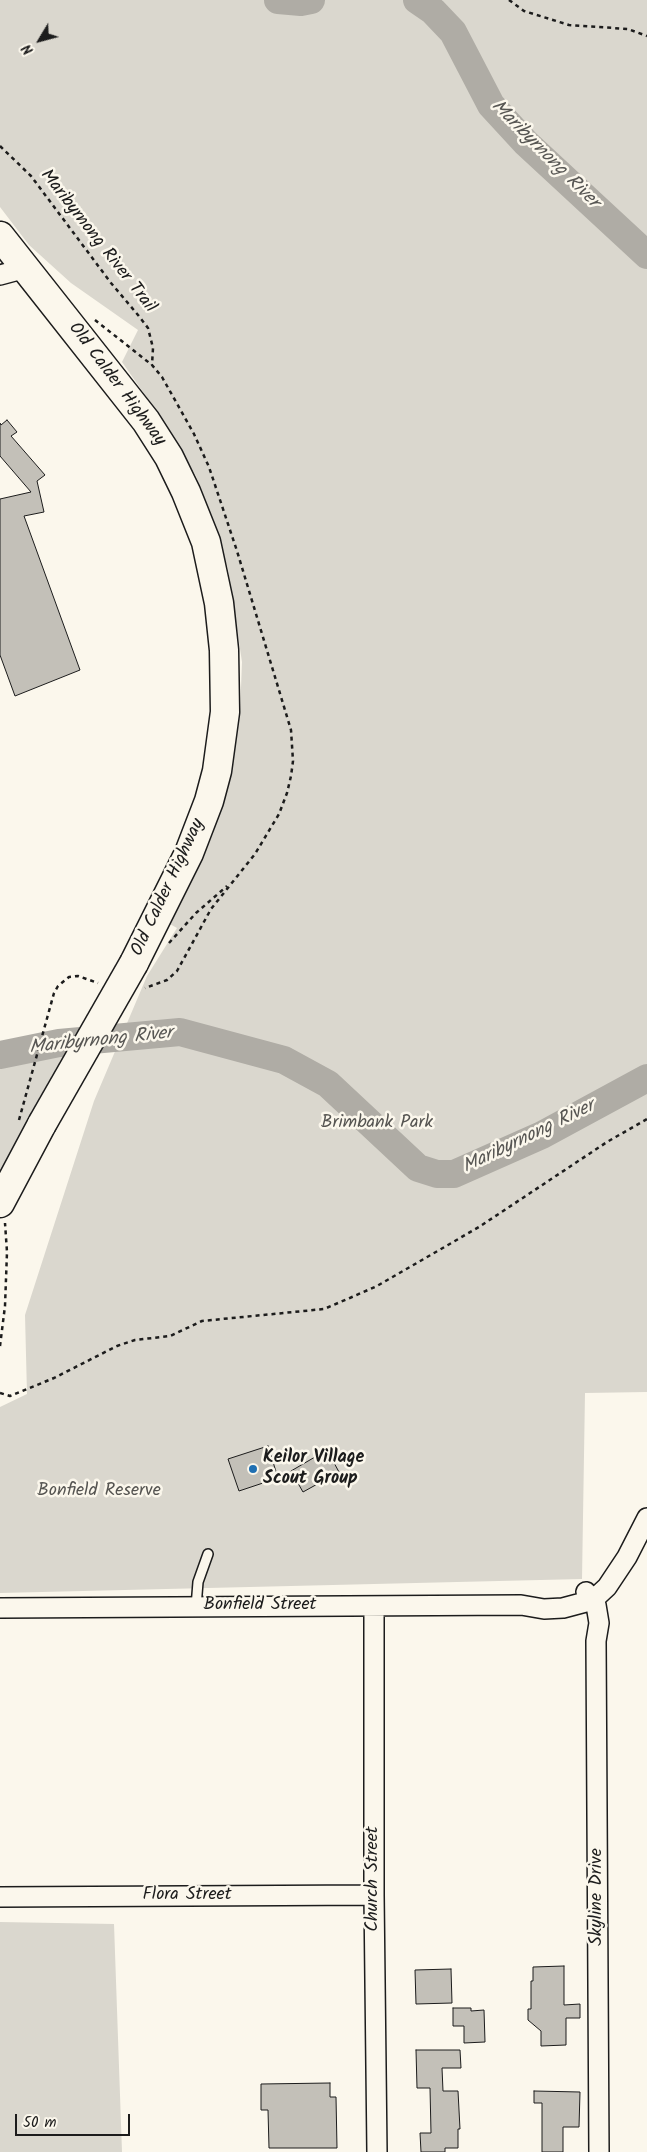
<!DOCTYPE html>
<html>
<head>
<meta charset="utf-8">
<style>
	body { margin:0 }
	#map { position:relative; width:647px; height:2152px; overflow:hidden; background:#fbf7ec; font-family:Kalam,sans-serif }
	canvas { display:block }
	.north { position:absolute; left:15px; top:15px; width:50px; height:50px; -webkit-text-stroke:4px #fbf7ec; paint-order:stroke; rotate:233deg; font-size:14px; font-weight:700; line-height:20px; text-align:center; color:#1c1c1c }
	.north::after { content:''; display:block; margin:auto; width:18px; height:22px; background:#1c1c1c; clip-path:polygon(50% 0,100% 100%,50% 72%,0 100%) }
	.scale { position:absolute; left:15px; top:2114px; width:115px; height:22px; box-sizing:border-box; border:2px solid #1c1c1c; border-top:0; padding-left:6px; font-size:15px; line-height:18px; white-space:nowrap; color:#1c1c1c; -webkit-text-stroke:4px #fbf7ec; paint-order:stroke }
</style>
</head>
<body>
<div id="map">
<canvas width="647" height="2152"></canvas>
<div class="north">N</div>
<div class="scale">50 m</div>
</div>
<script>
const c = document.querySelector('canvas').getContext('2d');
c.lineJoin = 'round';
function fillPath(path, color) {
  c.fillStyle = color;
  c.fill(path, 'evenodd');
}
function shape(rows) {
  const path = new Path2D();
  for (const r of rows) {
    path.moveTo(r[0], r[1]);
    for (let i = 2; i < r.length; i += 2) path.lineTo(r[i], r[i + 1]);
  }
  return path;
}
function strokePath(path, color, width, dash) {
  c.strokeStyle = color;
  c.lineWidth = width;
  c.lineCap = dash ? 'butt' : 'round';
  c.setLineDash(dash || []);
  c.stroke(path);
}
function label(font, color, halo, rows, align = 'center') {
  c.font = font + ' Kalam,sans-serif';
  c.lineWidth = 5;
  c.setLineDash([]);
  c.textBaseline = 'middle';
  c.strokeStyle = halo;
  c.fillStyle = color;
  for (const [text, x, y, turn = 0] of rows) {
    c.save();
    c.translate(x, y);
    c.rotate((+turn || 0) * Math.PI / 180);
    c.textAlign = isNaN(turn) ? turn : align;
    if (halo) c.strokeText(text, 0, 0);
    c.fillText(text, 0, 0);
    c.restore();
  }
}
fillPath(shape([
	[0,0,647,0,647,1392,585,1393,582,1579,0,1593,0,1407,27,1394,25,1315,94,1101,147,976,177,928,168,923,195,875,213,834,229,779,240,714,242,662,228,569,211,515,196,476,171,432,122,362,138,330,71,283,29,245,0,207],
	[75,1042,0,1177,0,1055],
	[0,1922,114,1924,122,2152,0,2152]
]), '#dad7ce');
strokePath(shape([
	[278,0,301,2,311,0],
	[417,0,433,11,453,32,491,105,526,143,647,255],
	[0,1055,59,1043,180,1032,284,1060,328,1084,418,1168,437,1174,454,1174,542,1135,647,1078]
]), '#afaca5', 28);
const building = shape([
	[7,420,17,432,11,436,45,475,37,481,44,512,24,516,80,670,15,696,0,655,0,499,31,492,0,456,0,423,1,425,7,420],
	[268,1446,278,1478,239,1491,228,1459,268,1446],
	[327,1450,339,1472,303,1492,291,1471,327,1450],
	[564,1966,564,2005,580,2004,580,2018,566,2018,566,2045,541,2046,541,2031,528,2020,528,2009,531,2009,531,1981,533,1981,533,1967,564,1966],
	[451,1969,452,2003,416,2004,415,1970,451,1969],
	[453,2008,471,2008,471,2011,484,2010,485,2042,464,2043,464,2026,453,2026,453,2008],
	[416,2050,460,2050,461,2068,442,2068,443,2091,458,2091,460,2129,458,2129,458,2148,445,2148,445,2152,421,2152,420,2133,431,2133,430,2088,417,2088,416,2050],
	[330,2083,330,2097,336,2097,337,2148,269,2148,268,2110,261,2110,261,2084,330,2083],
	[534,2091,580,2092,579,2127,563,2127,563,2152,542,2152,542,2103,534,2103,534,2091]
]);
fillPath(building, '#c3c0b8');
strokePath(building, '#1c1c1c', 1);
const lane = shape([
	[196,1607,198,1582,208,1554]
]);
const street = shape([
	[0,275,26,268],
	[586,1592,596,1605,599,1623,596,1641,599,2152],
	[374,1606,374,1895,377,2152],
	[0,1608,521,1605,544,1609,563,1608,593,1600,607,1587,627,1557,647,1518],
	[0,1897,374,1895]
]);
const primary = shape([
	[0,236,146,421,169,457,186,492,206,542,219,603,224,650,225,712,217,771,209,801,189,853,134,963],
	[0,1203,42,1124]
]);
strokePath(lane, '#1c1c1c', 12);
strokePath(street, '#1c1c1c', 22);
strokePath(primary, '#1c1c1c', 31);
strokePath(shape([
	[509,0,524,11,569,25,628,29,647,36],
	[0,146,31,176,111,283,138,315,148,328,153,348,152,365],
	[95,320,152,365,162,377,194,434,209,467,237,551,291,730,293,761,291,776,287,793,279,814,255,854,211,909,177,971,167,980,145,988],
	[169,943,196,913,227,886],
	[19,1120,54,993,58,986,69,977,78,976,98,983],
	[0,1346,5,1306,7,1252,5,1223],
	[0,1393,10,1396,54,1378,117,1346,135,1340,170,1336,202,1321,324,1309,352,1297,377,1286,479,1227,607,1142,647,1119]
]), '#1c1c1c', 2.5, [4, 4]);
strokePath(lane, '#fbf7ec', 9);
strokePath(street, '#fbf7ec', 19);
strokePath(primary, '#fbf7ec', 28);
const primaryBridge = shape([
	[42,1124,134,963]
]);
strokePath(primaryBridge, '#1c1c1c', 31, []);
strokePath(primaryBridge, '#fbf7ec', 28);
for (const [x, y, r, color] of [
	[253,1469,5,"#1f6fb2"]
]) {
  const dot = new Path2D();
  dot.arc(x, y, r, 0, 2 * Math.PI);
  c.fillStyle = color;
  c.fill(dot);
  strokePath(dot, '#fbf7ec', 2);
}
label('18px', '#1c1c1c', '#fbf7ec', [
	["Maribyrnong River Trail",97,242,52],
	["Old Calder Highway",116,385,53],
	["Old Calder Highway",169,888,-65],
	["Bonfield Street",260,1606],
	["Church Street",374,1879,-90],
	["Flora Street",187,1896],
	["Skyline Drive",598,1897,-90]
]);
label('18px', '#555451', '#fbf7ec', [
	["Brimbank Park",377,1124],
	["Bonfield Reserve",99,1492]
]);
label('bold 18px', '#1c1c1c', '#fbf7ec', [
	["Keilor Village",263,1459],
	["Scout Group",263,1480]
], 'left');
label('italic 19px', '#575653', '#fbf7ec', [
	["Maribyrnong River",544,155,45],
	["Maribyrnong River",101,1042,-6],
	["Maribyrnong River",529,1138,-26]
]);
</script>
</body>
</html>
